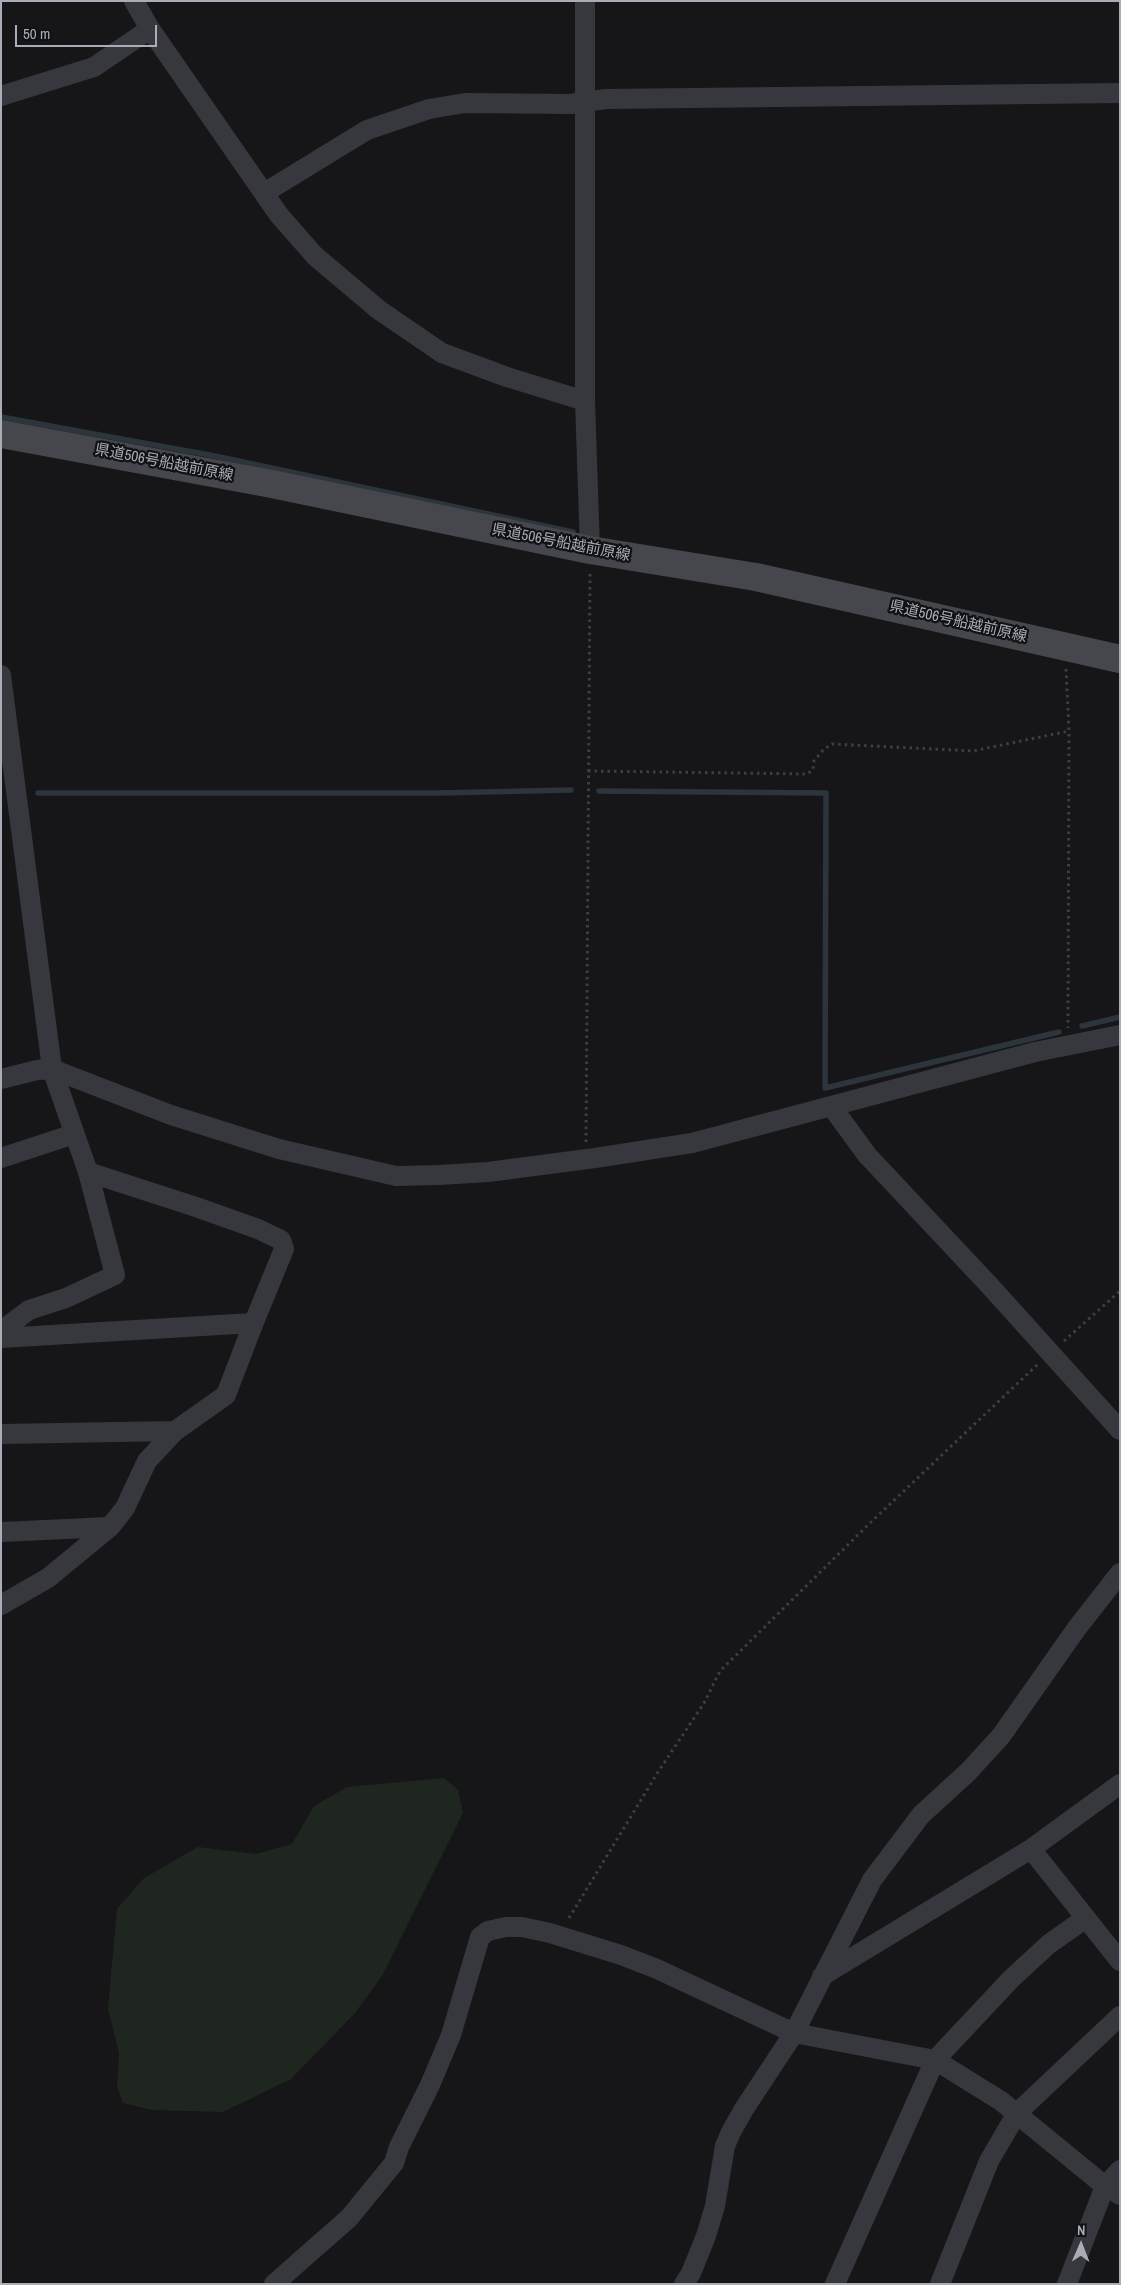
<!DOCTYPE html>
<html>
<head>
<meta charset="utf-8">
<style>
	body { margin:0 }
	#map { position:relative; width:1121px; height:2285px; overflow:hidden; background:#161618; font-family:"Archivo Narrow",sans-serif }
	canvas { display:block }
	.frame { position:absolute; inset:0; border:2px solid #a8adb8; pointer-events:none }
	.north { position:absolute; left:1056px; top:2220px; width:50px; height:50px; -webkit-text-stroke:4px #111113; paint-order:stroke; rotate:1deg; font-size:14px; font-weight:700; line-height:20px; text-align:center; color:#a8adb8 }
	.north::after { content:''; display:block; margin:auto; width:18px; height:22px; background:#a8adb8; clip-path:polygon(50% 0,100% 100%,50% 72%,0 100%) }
	.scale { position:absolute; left:15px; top:25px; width:142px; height:22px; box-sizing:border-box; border:2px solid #a8adb8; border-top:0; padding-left:6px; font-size:15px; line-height:18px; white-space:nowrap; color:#a8adb8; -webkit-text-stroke:4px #111113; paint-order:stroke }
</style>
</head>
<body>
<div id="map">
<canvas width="1121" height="2285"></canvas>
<div class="frame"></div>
<div class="north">N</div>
<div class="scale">50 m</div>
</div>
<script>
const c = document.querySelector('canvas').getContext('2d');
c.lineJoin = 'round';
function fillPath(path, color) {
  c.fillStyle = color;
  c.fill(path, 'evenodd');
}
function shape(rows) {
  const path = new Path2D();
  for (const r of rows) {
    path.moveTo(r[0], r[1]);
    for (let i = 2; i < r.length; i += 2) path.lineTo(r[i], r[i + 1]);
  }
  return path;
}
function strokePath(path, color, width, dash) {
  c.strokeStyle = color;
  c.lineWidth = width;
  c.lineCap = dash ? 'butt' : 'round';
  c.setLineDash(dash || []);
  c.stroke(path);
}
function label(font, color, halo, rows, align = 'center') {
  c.font = font + ' "Archivo Narrow","Noto Sans JP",sans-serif';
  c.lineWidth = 4.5;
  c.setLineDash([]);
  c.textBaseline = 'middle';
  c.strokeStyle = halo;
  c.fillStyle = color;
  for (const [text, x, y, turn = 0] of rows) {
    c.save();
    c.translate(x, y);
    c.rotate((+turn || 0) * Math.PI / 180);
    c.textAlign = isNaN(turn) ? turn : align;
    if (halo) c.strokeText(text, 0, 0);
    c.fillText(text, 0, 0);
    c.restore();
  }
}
fillPath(shape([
	[444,1778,458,1790,463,1813,382,1976,355,2013,291,2079,223,2112,152,2110,123,2103,117,2086,119,2053,108,2009,117,1909,144,1878,198,1847,256,1854,292,1844,314,1806,347,1787]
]), '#1e261f');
strokePath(shape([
	[1,417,215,456,573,532],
	[599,791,826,793,825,1088,1059,1032],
	[38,793,438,793,571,790],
	[1082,1026,1120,1017]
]), '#2c353c', 5.5);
strokePath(shape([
	[1066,669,1069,731,1068,1028],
	[588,771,807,774,813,770,814,761,823,750,832,744,973,751,1069,731],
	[586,1142,590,573],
	[1064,1341,1120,1291],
	[569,1918,658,1772,704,1703,720,1671,869,1524,1037,1365]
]), '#3d3f44', 3, [2.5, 4]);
strokePath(shape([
	[134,1,150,29,279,215,315,256,379,310,442,353,507,377,585,401,590,550],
	[585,1,585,401],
	[1,96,94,67,150,29],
	[264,193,367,130,429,109,465,103,570,104,606,99,1120,93],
	[1,675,52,1069,88,1172,115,1275,66,1298,29,1310,1,1331],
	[1,1079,37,1070,52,1069,171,1115,279,1149,396,1176,439,1175,488,1172,595,1158,692,1143,1035,1052,1120,1035],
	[832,1107,867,1155,990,1286,1120,1430],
	[1,1158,74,1134],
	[1,1338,253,1323],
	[1,1434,175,1431],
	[1,1532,110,1527],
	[1,1605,48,1578,110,1527,125,1508,147,1461,175,1431,226,1395,252,1327,284,1249,281,1240,258,1229,196,1207,88,1172],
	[1031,1849,1120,1961],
	[822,1976,1031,1849,1120,1784],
	[274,2284,349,2218,394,2163,399,2147,430,2085,451,2035,480,1937,488,1931,506,1927,522,1927,550,1933,621,1955,657,1969,794,2033,935,2060,1001,2101,1105,2186,1120,2195],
	[684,2284,691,2273,706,2236,715,2206,725,2146,731,2132,744,2109,794,2033,872,1880,921,1815,968,1772,1001,1736,1077,1628,1120,1573],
	[835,2284,935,2060,1011,1979,1049,1944,1086,1918],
	[940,2284,989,2161,1017,2113,1120,2016],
	[1067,2284,1105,2186,1120,2170]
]), '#37383d', 20);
strokePath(shape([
	[1,434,272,484,590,550,756,577,1120,659]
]), '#45474d', 28);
label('15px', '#a8adb8', '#111113', [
	["県道506号船越前原線",164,463,11],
	["県道506号船越前原線",561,543,11],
	["県道506号船越前原線",958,622,13]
]);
</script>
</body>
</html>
